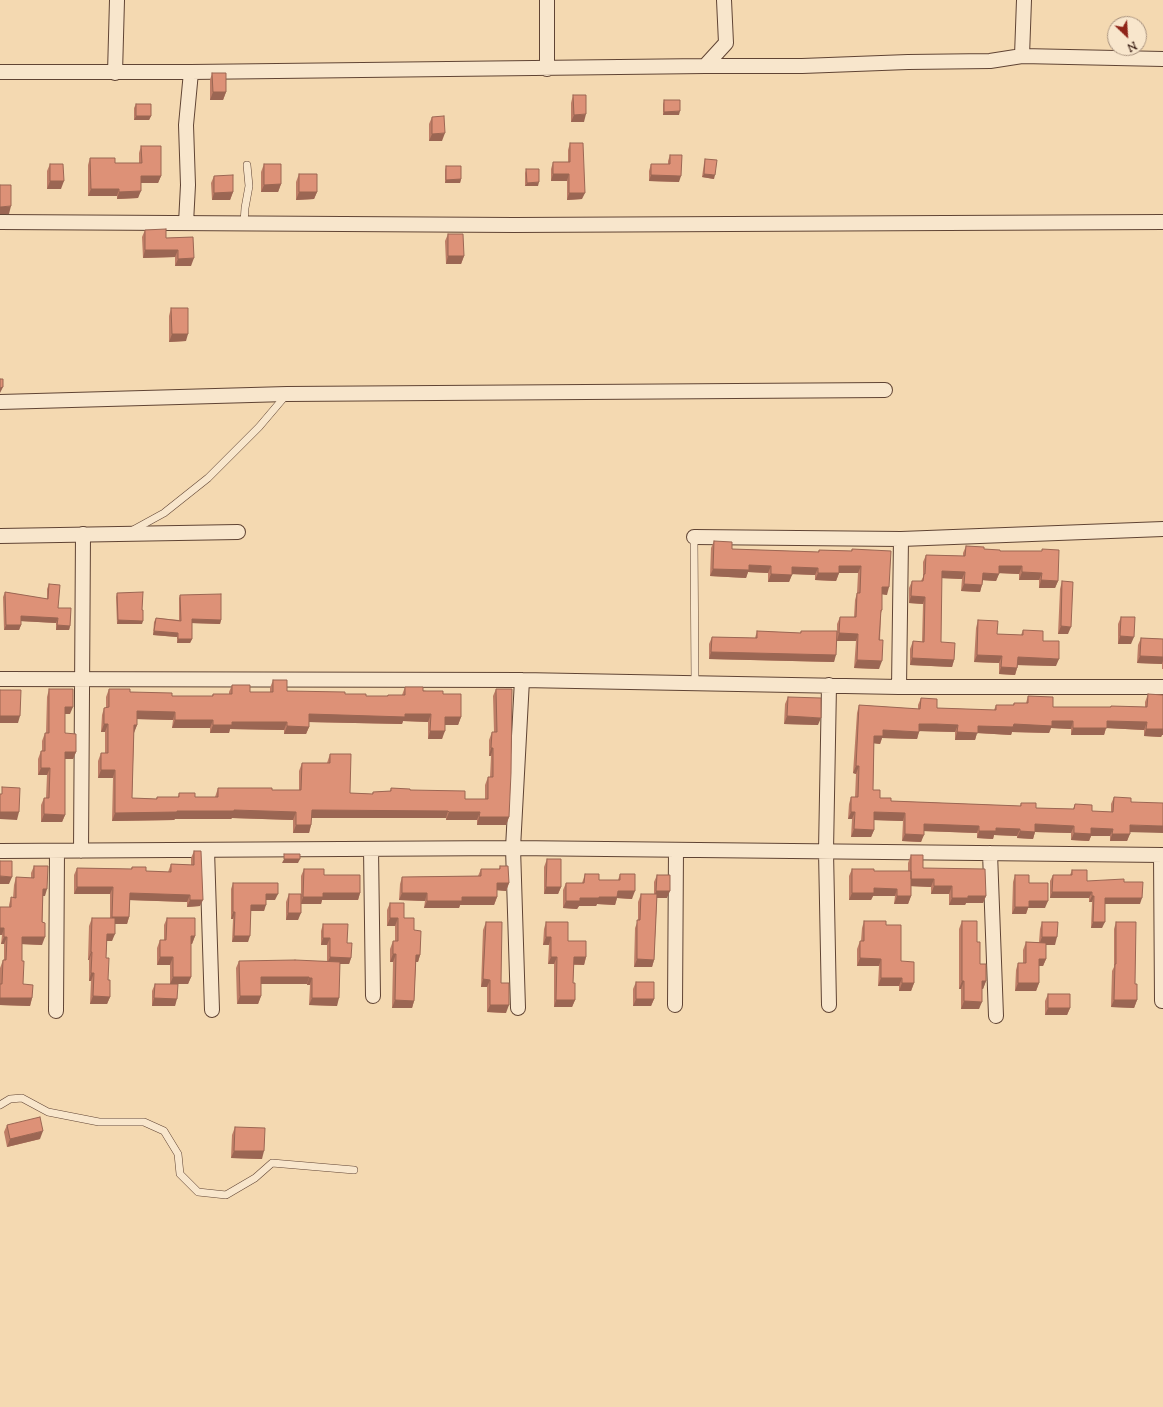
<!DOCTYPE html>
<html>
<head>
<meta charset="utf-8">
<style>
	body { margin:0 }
	#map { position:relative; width:1163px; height:1407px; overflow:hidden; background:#f4d9b1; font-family:"Sorts Mill Goudy",serif }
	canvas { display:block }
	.north { position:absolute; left:1107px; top:16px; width:40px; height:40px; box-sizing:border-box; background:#f8e6cc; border:1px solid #a8927e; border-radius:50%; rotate:155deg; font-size:11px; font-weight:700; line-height:16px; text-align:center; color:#2f130a }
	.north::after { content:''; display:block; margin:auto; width:14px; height:18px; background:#8f2418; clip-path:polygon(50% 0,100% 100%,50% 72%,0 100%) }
</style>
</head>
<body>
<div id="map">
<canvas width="1163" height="1407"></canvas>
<div class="north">N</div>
</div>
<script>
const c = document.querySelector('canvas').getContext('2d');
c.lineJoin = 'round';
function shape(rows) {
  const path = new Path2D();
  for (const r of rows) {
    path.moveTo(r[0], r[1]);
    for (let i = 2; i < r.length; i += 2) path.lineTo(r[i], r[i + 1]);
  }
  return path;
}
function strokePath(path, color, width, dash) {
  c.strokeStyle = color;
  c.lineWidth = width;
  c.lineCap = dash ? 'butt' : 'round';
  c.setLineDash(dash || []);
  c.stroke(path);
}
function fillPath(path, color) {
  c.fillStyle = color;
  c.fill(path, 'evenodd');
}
const lane = shape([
	[244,223,245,208,249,186,247,165],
	[133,530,164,513,208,478,259,427,287,394],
	[694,537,695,683],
	[0,1105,10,1099,22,1098,48,1112,99,1122,144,1122,164,1131,178,1154,180,1174,198,1192,226,1195,255,1178,272,1163,354,1170]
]);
const street = shape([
	[1022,56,1024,0],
	[705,66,802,66,908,62,990,61,1022,56,1163,59],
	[547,69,547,0],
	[0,72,191,72,705,66,726,43,724,0],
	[115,73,117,0],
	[0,222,514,225,1163,222],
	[186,223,188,185,186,125,191,72],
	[0,402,287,394,885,390],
	[0,536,238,532],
	[694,537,901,539,1163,529],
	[0,679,522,680,899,687,1163,687],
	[899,687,901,539],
	[371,849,373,996],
	[207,850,212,1010],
	[0,851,513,848,1163,855],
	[81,851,83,534],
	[990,853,996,1016],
	[1161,855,1162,1001],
	[675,1005,676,850],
	[829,1005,826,851,829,685],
	[518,1008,513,848,522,680],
	[56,1011,57,851]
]);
strokePath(lane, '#604434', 8);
strokePath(street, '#604434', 16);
strokePath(lane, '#f8e6cc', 7);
strokePath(street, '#f8e6cc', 14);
fillPath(shape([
	[212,73,226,92,223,100,210,100,210,80],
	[573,95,584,122,571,122,571,103],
	[664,100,679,115,663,115,663,104],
	[136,104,151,116,149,120,134,120,134,108],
	[432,117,442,141,429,141,429,124],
	[570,143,582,199,567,200,567,181,551,181,551,169,553,162,568,162,568,150],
	[141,146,161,176,158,183,141,183,138,198,117,199,117,196,88,196,88,165,90,158,115,163,139,163,139,153],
	[670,155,679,182,649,181,649,171,651,164,668,164,668,161],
	[705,159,714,179,702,177,704,163],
	[50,164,61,189,47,189,47,171],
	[264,164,281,184,278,192,261,192,261,172],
	[446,166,461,179,460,183,445,183,445,170],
	[526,169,538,186,525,186,525,173],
	[299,174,317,192,314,199,296,200,296,182],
	[214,176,233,192,230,200,212,200,211,183],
	[145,230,166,238,193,237,191,266,175,266,175,257,143,258,142,237],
	[448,234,464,256,461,264,446,264,445,241],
	[171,308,186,341,169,342,169,316],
	[714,541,732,549,818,552,819,550,851,551,852,549,887,595,882,594,882,610,881,613,879,669,854,668,856,641,837,641,834,662,709,659,709,644,712,637,755,638,757,631,800,633,801,631,837,631,837,624,840,617,854,617,855,600,857,593,858,573,839,573,836,581,815,580,815,575,792,574,789,582,768,582,768,573,748,572,746,578,710,576,711,548],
	[966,546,984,549,1000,551,1042,551,1042,549,1058,581,1055,588,1039,588,1039,580,1019,580,1019,574,999,573,996,581,983,580,980,592,961,591,962,579,941,578,941,642,954,660,952,667,910,665,910,649,913,641,922,642,923,604,909,603,909,588,912,581,921,581,923,577,923,562,926,555,963,556,963,553],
	[1062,581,1068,634,1058,634,1060,589],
	[49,584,58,608,70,626,69,630,56,630,56,623,21,621,21,625,19,630,4,630,3,597,5,592,47,599,47,589],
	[117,593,142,624,117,624,116,597],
	[180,595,221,620,220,624,192,623,192,639,190,643,177,643,177,637,153,635,154,622,156,618,179,620,179,598],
	[1121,617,1131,644,1118,644,1118,624],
	[978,620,997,634,1021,635,1023,630,1043,641,1056,666,1018,665,1015,675,999,674,999,663,974,662,976,628],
	[1141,638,1163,639,1163,669,1162,669,1162,664,1137,663,1138,645],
	[273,680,287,691,345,694,366,696,387,696,388,695,402,695,405,687,443,694,461,717,458,725,445,725,442,739,428,739,428,722,403,721,402,724,309,722,309,727,306,734,284,734,284,730,230,729,229,733,210,733,210,728,172,728,173,720,137,719,137,725,134,732,132,798,156,799,157,797,178,797,179,793,195,797,215,797,218,788,272,790,299,790,299,771,302,763,327,763,330,754,350,793,372,794,373,792,390,791,391,788,410,790,465,799,485,799,485,785,488,777,490,777,491,756,489,756,489,740,492,732,494,732,493,696,496,689,509,817,506,825,477,825,477,820,446,820,446,818,311,818,311,825,309,833,293,833,293,820,232,818,231,819,175,819,174,820,112,821,113,778,98,778,98,761,101,753,105,753,105,732,101,732,102,715,104,708,106,708,106,697,109,689,130,692,172,696,212,696,213,694,229,694,229,692,232,685,250,692,270,692,270,688],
	[49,689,70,714,65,714,65,733,76,752,73,759,65,759,65,815,62,822,41,822,41,805,44,798,46,798,47,775,38,775,38,759,41,751,42,751,42,741,45,733,46,733,47,697],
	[1148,694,1163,695,1163,735,1162,735,1161,737,1144,736,1144,730,1106,728,1104,735,1071,735,1071,729,1051,728,1049,733,1012,732,1011,735,977,733,975,740,955,740,955,732,919,731,917,739,882,738,880,744,874,743,873,790,880,798,891,801,1020,806,1021,803,1036,808,1073,809,1075,804,1092,811,1111,812,1111,804,1114,797,1130,832,1127,841,1110,841,1110,836,1091,836,1089,841,1071,840,1071,833,1035,832,1033,839,1017,838,1017,836,994,835,993,839,977,838,977,833,924,831,921,842,902,841,903,821,874,820,874,830,871,837,851,837,852,819,848,819,849,804,851,797,855,797,856,774,853,773,857,713,859,705,918,709,918,705,921,698,937,708,994,710,996,705,1013,705,1014,703,1026,703,1028,696,1053,707,1110,707,1111,706,1145,707,1145,702],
	[788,697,818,725,784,724,785,704],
	[194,851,200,906,187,907,187,902,130,900,129,917,127,924,115,924,112,941,107,941,106,958,110,997,107,1004,90,1004,91,981,89,981,89,960,88,960,89,926,92,918,110,918,110,894,74,894,74,875,77,868,131,869,132,867,146,871,168,872,171,864,191,865,191,858],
	[911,855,923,868,986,896,983,903,966,903,965,905,949,905,949,894,931,894,931,887,911,886,911,896,908,904,894,904,895,896,873,896,871,900,849,900,849,876,852,869,874,871,908,871,908,863],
	[547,859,561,887,558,894,544,894,544,867],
	[34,866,45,896,43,896,42,945,22,944,22,961,23,984,32,998,30,1006,0,1005,0,968,3,960,4,960,4,944,1,944,2,935,0,935,0,907,9,907,9,905,11,897,13,898,14,885,16,877,31,878,31,873],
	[500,866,509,883,506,891,497,890,497,897,494,905,460,905,459,908,424,908,425,901,399,900,400,884,402,877,478,876,481,869,499,869],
	[304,869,324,875,360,893,358,900,322,900,321,904,301,904,298,920,286,920,286,902,289,894,301,894,301,876],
	[1072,870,1087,881,1124,882,1140,904,1105,904,1102,928,1091,928,1092,902,1089,902,1089,898,1050,898,1050,881,1053,875,1070,875],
	[585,874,599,880,618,880,620,874,632,899,617,898,615,905,597,904,596,906,579,906,577,909,563,908,563,890,566,883,582,883],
	[657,875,667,898,657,898,654,960,652,967,634,967,635,928,638,920,638,902,641,894,654,894,654,882],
	[1015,875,1045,908,1028,908,1026,914,1012,914,1013,882],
	[233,883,275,900,266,900,264,911,251,911,248,942,232,942,233,919,231,919,231,889],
	[390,903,414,930,420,955,418,962,416,962,414,1001,412,1008,392,1008,393,962,390,962,390,949,393,941,395,941,395,926,387,926,387,910],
	[167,918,195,936,192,944,191,944,191,977,188,984,178,984,175,1006,152,1006,152,991,155,984,170,984,170,965,157,965,157,948,160,940,164,940,164,925],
	[864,921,886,925,901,961,914,983,911,991,899,991,899,986,878,986,879,966,857,966,857,949,860,941,861,941,862,928],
	[962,921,977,942,980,964,986,981,983,989,982,989,979,1009,961,1009,961,989,959,989,959,929],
	[486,922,501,983,506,1013,487,1012,487,987,481,987,483,930],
	[546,922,586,957,584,965,574,965,573,983,575,1000,572,1007,554,1007,554,964,548,964,549,945,543,945,544,929],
	[1042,922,1055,945,1046,945,1046,959,1043,966,1039,966,1039,983,1036,991,1015,991,1016,970,1018,963,1023,963,1023,950,1026,942,1039,942,1040,929],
	[1116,922,1135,984,1137,1000,1134,1008,1111,1007,1112,971,1114,967,1114,929],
	[323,924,347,943,351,958,349,964,340,964,337,1006,309,1005,310,985,307,985,307,984,261,984,261,996,258,1004,237,1004,236,968,239,961,327,961,327,945,321,945,321,931],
	[636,982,654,999,651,1006,633,1006,633,989],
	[1048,994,1070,1008,1067,1015,1045,1015,1045,1001],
	[7,1125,40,1139,7,1147,4,1132],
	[235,1127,262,1159,231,1158,232,1135]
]), '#be7d66');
fillPath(shape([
	[213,92,226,92,223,100,210,100],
	[680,111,679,115,663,115,664,112],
	[586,114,584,122,571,122,574,115],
	[136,116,151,116,149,120,134,120],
	[445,133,442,141,429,141,432,134],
	[553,174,569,174,567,181,551,181],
	[704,174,715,175,714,179,702,177],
	[651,175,681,176,679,182,649,181],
	[141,176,161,176,158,183,138,183],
	[461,179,460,183,445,183,446,180],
	[50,181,64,181,61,189,47,189],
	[539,182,538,186,525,186,527,183],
	[281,184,278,192,261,192,264,185],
	[91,189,119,189,117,196,88,196],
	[141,191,138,198,117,199,119,192],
	[233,192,230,200,212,200,214,193],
	[299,192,317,192,314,199,296,200],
	[569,193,585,193,582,199,567,200],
	[11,206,9,214,0,214,0,207],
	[145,250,178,250,175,257,143,258],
	[448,256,464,256,461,264,446,264],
	[194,258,191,266,175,266,178,259],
	[172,334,188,334,186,341,169,342],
	[3,387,0,393,0,394,0,388],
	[749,565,771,566,768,573,748,572,746,578,710,576,713,569],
	[839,566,861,566,858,573,836,573],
	[999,566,1022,566,1019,574,997,573],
	[792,567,818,568,815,575,790,574],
	[942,571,965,572,962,579,939,578],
	[1022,572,1042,573,1039,580,1019,580],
	[818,573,839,573,836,581,815,580],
	[983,573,999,574,996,581,980,580],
	[771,574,792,575,789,582,768,582],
	[1041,580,1058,581,1055,588,1039,588],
	[964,584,982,585,980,592,961,591],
	[882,587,889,587,887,595,880,594],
	[911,596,925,597,923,604,909,603],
	[21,616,58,618,56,623,19,621],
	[192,619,221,620,220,624,190,623],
	[118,620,143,621,142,624,117,624],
	[6,625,21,625,19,630,4,630],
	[57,625,70,626,69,630,56,630],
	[1061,626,1071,627,1068,634,1058,634],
	[154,631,178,633,177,637,153,635],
	[839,633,858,634,856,641,837,641],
	[1120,636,1134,637,1131,644,1118,644],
	[178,639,192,639,190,643,177,643],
	[711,652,836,655,834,662,709,659],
	[977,655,1002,656,999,663,974,662],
	[1140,656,1163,657,1163,661,1162,664,1137,663],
	[1018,657,1059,659,1056,666,1015,665],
	[912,658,954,660,952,667,910,665],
	[857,660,882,661,879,669,854,668],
	[1001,667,1017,668,1015,675,999,674],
	[65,707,73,707,70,714,62,714],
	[137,711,175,712,173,720,134,719],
	[309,714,431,714,428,722,403,721,402,724,307,722],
	[0,716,20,716,18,723,0,723],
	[787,716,821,718,818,725,784,724],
	[445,717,461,717,458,725,442,725],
	[175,720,213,720,210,728,172,728],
	[1052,721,1073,721,1071,729,1051,728,1049,733,1012,732,1011,735,977,733,975,740,955,740,957,732,978,726,1014,724],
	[1107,721,1147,722,1144,730,1106,728,1104,735,1071,735,1073,728],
	[232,722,287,722,284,730,230,729,229,733,210,733,213,725],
	[104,724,108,724,105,732,101,732],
	[919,724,936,724,958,725,955,732,917,731],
	[134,725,137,725,134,733],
	[287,726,309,727,306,734,284,734],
	[1146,729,1163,729,1163,735,1162,735,1161,737,1144,736],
	[883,730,919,732,917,739,882,738,880,744,871,743,874,736],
	[430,731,445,731,442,739,428,739],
	[491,748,493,748,491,756,489,756],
	[65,752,76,752,73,759,62,759],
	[856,766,859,766,856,774,853,773],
	[41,768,50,768,47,775,38,775],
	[101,770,115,770,113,778,98,778],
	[234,810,296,812,293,820,232,818,231,819,175,819,174,820,112,821,115,813,177,811],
	[312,810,448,811,446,818,309,818],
	[0,812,19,812,17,820,0,819],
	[449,812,480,812,477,820,446,820],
	[851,812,855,812,852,819,848,819],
	[874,812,905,813,903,821,872,820],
	[44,814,65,815,62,822,41,822],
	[479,817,509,817,506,825,477,825],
	[924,824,979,826,977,833,922,831],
	[1035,824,1074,826,1071,833,1035,832,1033,839,1017,838,1020,831],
	[296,825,311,825,309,833,293,833],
	[1130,825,1163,826,1163,833,1127,832],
	[996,828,1020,829,1017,836,994,835,993,839,977,838,979,831],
	[1091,828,1113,829,1110,836,1091,836,1089,841,1071,840,1074,833],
	[854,829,874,830,871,837,851,837],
	[905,834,924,835,921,842,902,841],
	[1112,834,1130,834,1127,841,1110,841],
	[284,859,300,859,298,863,282,863],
	[0,876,12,877,9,884,0,884],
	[911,879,934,879,931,887,908,886],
	[497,883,509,883,506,891,494,890],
	[934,886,952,886,949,894,931,894],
	[77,887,113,887,110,894,74,894],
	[546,887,561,887,558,894,544,894],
	[874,888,897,889,895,896,873,896,871,900,849,900,852,893],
	[43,889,47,889,45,896,40,896],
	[618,891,635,891,632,899,617,898,615,905,597,904,596,906,579,906,577,909,563,908,566,901,580,898,599,897],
	[656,891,670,891,667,898,654,898],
	[1052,892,1092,892,1089,898,1050,898],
	[130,893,190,895,187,902,127,900],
	[323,893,360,893,358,900,322,900,321,904,301,904,303,897],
	[402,893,427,893,425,901,399,900],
	[266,894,278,894,275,900,264,900],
	[897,896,911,896,908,904,894,904],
	[968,896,986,896,983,903,966,903,965,905,949,905,952,898],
	[1092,896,1094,896,1092,902,1089,902],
	[462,897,497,897,494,905,460,905,459,908,424,908,427,901],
	[1105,898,1142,898,1140,904,1103,904],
	[190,900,203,900,200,906,187,907],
	[1029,901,1048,901,1045,908,1028,908,1026,914,1012,914,1015,907],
	[251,905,266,905,264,911,249,911],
	[233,912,235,912,233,919,231,919],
	[288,913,301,913,298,920,286,920],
	[112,917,129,917,127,924,110,924],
	[390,918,398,918,395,926,387,926],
	[1093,922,1105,922,1102,928,1091,928],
	[0,928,4,928,2,935,0,935],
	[107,934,115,934,112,941,104,941],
	[191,936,195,936,192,944,188,944],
	[234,936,250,936,248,942,232,942],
	[4,937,7,937,4,944,1,944],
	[22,937,45,937,42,945,20,944],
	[546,937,551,937,549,945,543,945],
	[1042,937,1057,937,1055,945,1039,945],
	[323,938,330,938,327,945,321,945],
	[91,952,92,952,89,960,88,960],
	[393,954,396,954,393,962,390,962],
	[416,955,420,955,418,962,414,962],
	[160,957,173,957,170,965,157,965],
	[330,957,351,958,349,964,327,964],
	[551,957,557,957,554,964,548,964],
	[574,957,586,957,584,965,571,964],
	[860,958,881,959,879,966,857,966],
	[637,959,654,960,652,967,634,967],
	[1039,959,1046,959,1043,966,1037,966],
	[91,973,94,973,91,981,89,981],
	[173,977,191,977,188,984,170,984],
	[261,977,309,977,307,984,259,984],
	[309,978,312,978,310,985,307,985],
	[881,978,902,978,899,986,878,986],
	[483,979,490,980,487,987,481,987],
	[962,981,964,981,961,989,959,989],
	[982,981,986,981,983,989,979,989],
	[902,983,914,983,911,991,899,991],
	[1018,983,1039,983,1036,991,1015,991],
	[93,996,110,997,107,1004,90,1004],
	[240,996,261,996,258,1004,237,1004],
	[0,998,32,998,30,1006,0,1005],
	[154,998,177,999,175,1006,152,1006],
	[312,998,339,998,337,1006,309,1005],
	[636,999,654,999,651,1006,633,1006],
	[395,1000,414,1001,412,1008,392,1008],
	[556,1000,575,1000,572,1007,554,1007],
	[1114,1000,1137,1000,1134,1008,1111,1007],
	[964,1001,982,1002,979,1009,961,1009],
	[490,1005,509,1005,506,1013,487,1012],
	[1048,1008,1070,1008,1067,1015,1045,1015],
	[43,1131,40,1139,7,1147,10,1139],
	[234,1151,264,1151,262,1159,231,1158]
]), '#9b6653');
const building = shape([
	[212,73,226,73,226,92,213,92,212,73],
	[573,95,586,95,586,114,574,115,573,95],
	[664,100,680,100,680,111,664,112,664,100],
	[136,104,151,104,151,116,136,116,136,104],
	[444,116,445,133,432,134,432,117,444,116],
	[570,143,583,143,585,193,569,193,569,174,553,174,553,162,570,162,570,143],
	[141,146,161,146,161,176,141,176,141,191,119,192,119,189,91,189,90,158,115,158,115,163,142,163,141,146],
	[670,155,682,155,681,176,651,175,651,164,670,164,670,155],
	[705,159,717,160,715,175,704,174,705,159],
	[50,164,63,164,64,181,50,181,50,164],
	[264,164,281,164,281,184,264,185,264,164],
	[446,166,461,166,461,179,446,180,446,166],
	[526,169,539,169,539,182,527,183,526,169],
	[299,174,317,174,317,192,299,192,299,174],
	[233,175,233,192,214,193,214,176,233,175],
	[0,185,11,185,11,206,0,207,0,185],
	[166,229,166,238,193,237,194,258,178,259,178,250,145,250,145,230,166,229],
	[448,234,463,234,464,256,448,256,448,234],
	[171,308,188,308,188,334,172,334,171,308],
	[0,379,3,379,3,387,0,388,0,379],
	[714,541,732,542,732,549,819,552,819,550,852,551,852,549,891,551,889,587,882,587,882,610,881,610,879,640,883,640,882,661,857,660,858,634,839,633,840,617,856,617,857,593,860,593,861,566,839,566,839,573,818,573,818,568,792,567,792,575,771,574,771,566,749,565,749,570,713,569,714,541],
	[966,546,984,547,984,549,1000,550,1000,551,1042,551,1042,549,1059,550,1058,581,1041,580,1042,573,1022,572,1022,566,999,566,999,574,983,573,982,585,964,584,965,572,942,571,941,642,955,643,954,660,912,658,913,641,924,642,925,597,911,596,912,581,923,581,924,574,925,574,926,555,965,556,966,546],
	[1062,581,1073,582,1071,627,1061,626,1062,581],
	[49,584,60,585,58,608,71,608,70,626,57,625,58,618,21,616,21,625,6,625,5,592,48,599,49,584],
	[143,592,142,610,143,610,143,621,118,620,117,593,143,592],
	[221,594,221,620,192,619,192,639,178,639,178,633,154,631,156,618,181,621,180,595,221,594],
	[1121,617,1135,617,1134,637,1120,636,1121,617],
	[978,620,998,621,997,634,1023,635,1023,630,1043,631,1043,641,1059,641,1059,659,1018,657,1017,668,1001,667,1002,656,977,655,978,620],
	[757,631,801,633,801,631,837,631,836,655,711,652,712,637,757,638,757,631],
	[1141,638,1163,639,1163,657,1140,656,1141,638],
	[273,680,287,680,287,691,345,692,345,694,366,694,366,696,388,696,388,695,405,695,405,687,423,687,423,691,443,691,443,694,461,694,461,717,445,717,445,731,430,731,431,714,405,714,405,717,309,714,309,727,287,726,287,722,232,722,232,725,213,725,213,720,175,720,175,712,137,711,137,725,134,725,132,798,157,799,157,797,179,797,179,793,195,793,195,797,218,797,218,788,272,788,272,790,301,790,302,763,330,763,330,754,351,754,350,793,373,794,373,792,391,791,391,788,410,789,410,790,465,791,465,799,488,799,488,777,493,777,493,748,491,748,492,732,497,732,496,689,512,689,511,773,509,817,479,817,480,812,449,812,448,811,312,810,311,825,296,825,296,812,234,810,234,811,177,811,177,812,115,813,115,770,101,770,101,753,108,753,108,724,104,724,104,708,109,707,109,689,130,689,130,692,172,693,172,696,213,696,213,694,232,694,232,685,250,685,250,692,273,692,273,680],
	[49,689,73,689,73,707,65,707,65,733,76,734,76,752,65,752,65,815,44,814,44,798,49,798,50,768,41,768,41,751,45,751,45,733,49,733,49,689],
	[0,690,21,690,20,716,0,716,0,690],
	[1148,694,1163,695,1163,729,1146,729,1147,722,1107,721,1107,728,1073,728,1073,721,1052,721,1052,726,1014,724,1013,727,978,726,978,733,957,732,958,725,936,724,919,724,919,732,883,730,883,736,874,736,873,790,880,790,880,798,891,798,891,801,1021,806,1021,803,1036,803,1036,808,1074,809,1075,804,1092,805,1092,811,1113,812,1114,797,1131,798,1131,802,1163,803,1163,826,1130,825,1130,834,1112,834,1113,829,1091,828,1091,834,1074,833,1074,826,1035,824,1035,832,1020,831,1020,829,996,828,996,831,979,831,979,826,924,824,924,835,905,834,905,813,874,812,874,830,854,829,855,812,851,812,851,797,858,797,859,766,856,766,859,705,920,709,921,698,937,699,937,708,996,710,996,705,1014,705,1014,703,1028,703,1028,696,1053,697,1053,707,1111,707,1111,706,1147,707,1148,694],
	[788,697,821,698,821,718,787,716,788,697],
	[2,787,20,788,19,812,0,812,0,794,2,794,2,787],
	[194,851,201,851,203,900,190,900,190,895,130,893,129,917,112,917,113,887,77,887,77,868,132,869,132,867,146,867,146,871,171,872,171,864,194,865,194,851],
	[284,854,300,854,300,859,284,859,284,854],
	[911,855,923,855,923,868,985,869,986,896,968,896,968,898,952,898,952,886,934,886,934,879,911,879,911,855],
	[547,859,561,859,561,887,546,887,547,859],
	[0,861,12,861,12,877,0,876,0,861],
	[34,866,48,866,47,889,43,889,42,922,45,923,45,937,22,937,22,961,24,961,23,984,33,985,32,998,0,998,0,984,2,984,3,960,6,960,7,937,4,937,4,928,0,928,0,907,11,907,11,897,16,898,16,877,34,878,34,866],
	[500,866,508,866,509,883,497,883,497,897,462,897,462,901,427,901,427,893,402,893,402,877,481,876,481,869,500,869,500,866],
	[304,869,324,869,324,875,360,875,360,893,323,893,323,897,303,897,304,869],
	[852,869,874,869,874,871,911,871,911,896,897,896,897,889,874,888,874,893,852,893,852,869],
	[1072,870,1087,870,1087,881,1124,879,1124,882,1143,882,1142,898,1105,898,1105,922,1093,922,1094,896,1092,896,1092,892,1052,892,1053,875,1072,875,1072,870],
	[585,874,599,874,599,880,620,880,620,874,635,874,635,891,618,891,617,897,599,897,599,898,580,898,580,901,566,901,566,883,584,883,585,874],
	[657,875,670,875,670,891,656,891,657,875],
	[1015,875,1029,875,1029,883,1048,883,1048,901,1029,901,1029,907,1015,907,1015,875],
	[233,883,278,883,278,894,266,894,266,905,251,905,250,936,234,936,235,912,233,912,233,883],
	[289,894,301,894,301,913,288,913,289,894],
	[641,894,657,894,654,960,637,959,637,920,640,920,641,894],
	[390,903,404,903,404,918,414,918,414,930,421,931,420,955,416,955,414,1001,395,1000,396,954,393,954,393,941,398,941,398,918,390,918,390,903],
	[92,918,115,918,115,934,107,934,106,958,109,958,108,980,110,980,110,997,93,996,94,973,91,973,92,952,91,952,92,918],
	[167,918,195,918,195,936,191,936,191,977,173,977,173,957,160,957,160,940,166,940,167,918],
	[864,921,886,921,886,925,901,925,901,961,914,962,914,983,902,983,902,978,881,978,881,959,860,958,860,941,864,941,864,921],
	[962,921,977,921,977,942,980,942,980,964,986,964,986,981,982,981,982,1002,964,1001,964,981,962,981,962,921],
	[486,922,502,922,501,983,509,983,509,1005,490,1005,490,980,483,979,486,922],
	[546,922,568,922,568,941,586,941,586,957,574,957,573,983,575,983,575,1000,556,1000,557,957,551,957,551,937,546,937,546,922],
	[1042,922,1058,922,1057,937,1042,937,1042,922],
	[1116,922,1136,922,1135,984,1137,984,1137,1000,1114,1000,1115,964,1116,964,1116,922],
	[323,924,348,924,347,943,352,943,351,958,330,957,330,938,323,938,323,924],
	[1026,942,1046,943,1046,959,1039,959,1039,983,1018,983,1018,963,1026,963,1026,942],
	[295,960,340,962,339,998,312,998,312,978,309,978,309,977,261,977,261,996,240,996,239,961,295,960],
	[636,982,654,982,654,999,636,999,636,982],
	[155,984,178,984,177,999,154,998,155,984],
	[1048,994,1070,994,1070,1008,1048,1008,1048,994],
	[40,1117,43,1131,10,1139,7,1125,40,1117],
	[235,1127,265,1128,264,1151,234,1151,235,1127]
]);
fillPath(building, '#dd9177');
strokePath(building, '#9b6653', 1);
</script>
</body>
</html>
